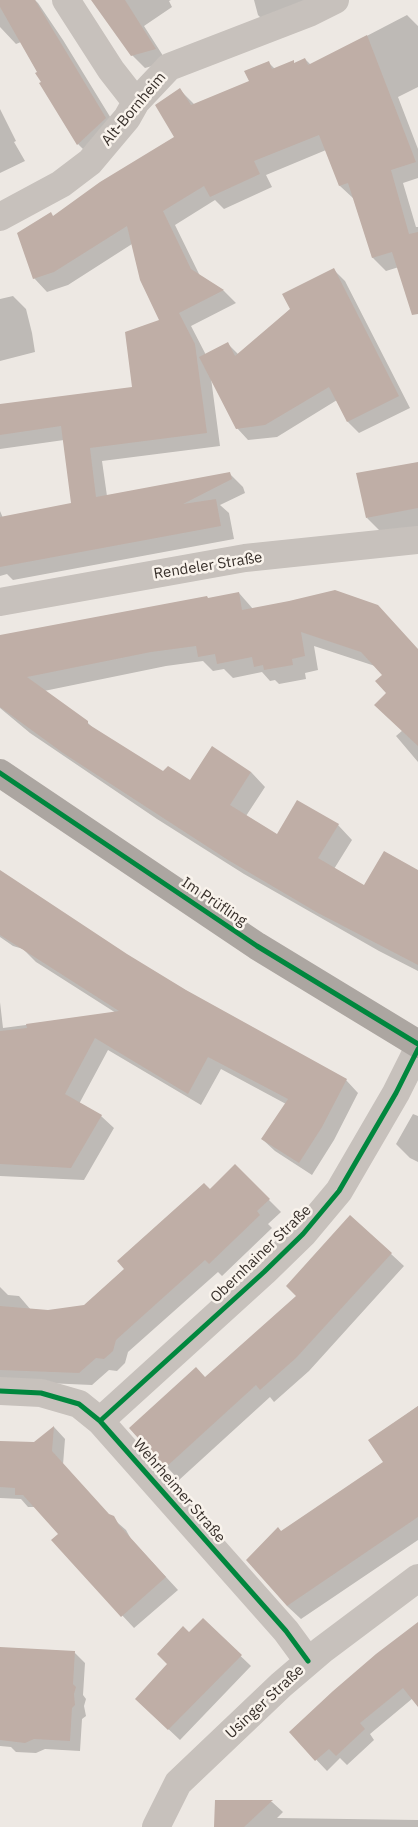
<!DOCTYPE html>
<html>
<head>
<meta charset="utf-8">
<style>
	body { margin:0 }
	canvas { display:block; background:#ede8e3 }
</style>
</head>
<body>
<canvas width="418" height="1827"></canvas>
<script>
const c = document.querySelector('canvas').getContext('2d');
c.lineJoin = 'round';
function fillPath(path, color) {
  c.fillStyle = color;
  c.fill(path, 'evenodd');
}
function shape(rows) {
  const path = new Path2D();
  for (const r of rows) {
    path.moveTo(r[0], r[1]);
    for (let i = 2; i < r.length; i += 2) path.lineTo(r[i], r[i + 1]);
  }
  return path;
}
function strokePath(path, color, width, dash) {
  c.strokeStyle = color;
  c.lineWidth = width;
  c.lineCap = dash ? 'butt' : 'round';
  c.setLineDash(dash || []);
  c.stroke(path);
}
function label(font, color, halo, rows, align = 'center') {
  c.font = font + ' "IBM Plex Sans",sans-serif';
  c.lineWidth = 5;
  c.setLineDash([]);
  c.textBaseline = 'middle';
  c.strokeStyle = halo;
  c.fillStyle = color;
  for (const [text, x, y, turn = 0] of rows) {
    c.save();
    c.translate(x, y);
    c.rotate((+turn || 0) * Math.PI / 180);
    c.textAlign = isNaN(turn) ? turn : align;
    if (halo) c.strokeText(text, 0, 0);
    c.fillText(text, 0, 0);
    c.restore();
  }
}
fillPath(shape([
	[0,0,35,0,38,3,63,40,120,133,93,159,78,144,41,84,43,82,21,42,16,44,0,27],
	[94,0,171,0,169,1,172,7,144,26,167,62,145,68,132,55],
	[254,0,333,0,271,28,258,15],
	[407,15,418,26,418,87,398,97,418,149,418,178,403,183,416,227,418,227,418,305,399,267,386,271,373,258,354,199,340,186,326,150,266,175,272,187,224,209,215,200,175,225,200,276,224,291,236,303,191,326,206,355,228,344,239,355,334,270,345,281,410,408,359,433,348,422,337,400,277,437,248,440,237,428,211,378,220,446,102,461,107,496,230,474,243,487,245,493,220,505,229,513,234,539,13,580,7,574,0,576,0,511,3,518,73,504,64,440,0,449,0,405,134,388,161,321,132,244,68,285,47,292,34,278,53,217,176,137,180,90,195,105,250,82,269,63,275,69,293,62,295,64,305,59,311,65],
	[0,109,16,141,14,142,25,161,0,173],
	[13,296,26,309,32,333,35,352,0,361,0,299],
	[418,463,418,527,383,534,367,518],
	[239,593,253,609,418,651,418,762,396,736,403,730,388,693,383,675,375,666,314,646,318,670,305,673,306,679,279,684,275,680,270,681,262,672,233,678,224,669,213,671,203,661,166,666,44,691,87,722,94,729,163,772,190,782,251,772,265,787,246,816,277,835,338,825,352,840,334,869,365,887,418,871,418,971,379,951,244,874,157,819,30,733,0,708,0,636],
	[0,871,126,955,232,1018,346,1080,358,1093,334,1140,312,1175,275,1151,262,1139,286,1104,221,1069,201,1105,108,1050,79,1104,101,1116,114,1128,84,1180,0,1176,0,1002,3,1028,116,1013,36,962,23,949,13,946,0,937],
	[413,1114,418,1116,418,1162,410,1158,396,1144],
	[235,1166,281,1212,268,1224,272,1228,222,1276,218,1272,128,1352,125,1363,117,1371,109,1370,92,1385,0,1381,0,1287,8,1295,19,1296,31,1310,48,1311,85,1306],
	[350,1216,404,1266,309,1371,274,1402,270,1397,179,1480,131,1428,206,1378,298,1296],
	[418,1406,418,1540,301,1619,287,1606,282,1532,384,1462,370,1441],
	[54,1427,65,1439,63,1465,110,1516,126,1530,131,1539,178,1590,134,1628,52,1540,60,1534,35,1507,28,1507,21,1499,0,1498,0,1442,35,1444],
	[203,1620,251,1666,180,1740,147,1709,169,1664,189,1634],
	[418,1624,418,1703,413,1698,370,1734,374,1740,347,1765,340,1758,327,1771,290,1732],
	[0,1648,74,1652,85,1663,83,1695,86,1699,84,1706,86,1716,82,1719,80,1751,45,1749,36,1753,16,1752,11,1747,0,1746],
	[216,1801,272,1802,283,1812,277,1818,418,1820,418,1827,216,1827]
]), '#0003');
fillPath(shape([
	[0,0,35,0,106,118,77,145,39,83,41,82,35,73,37,72,0,7],
	[91,0,125,0,156,49,131,56],
	[367,35,416,162,391,170,409,234,418,232,418,314,412,315,392,252,372,258,348,183,339,186,319,135,254,161,260,174,210,197,204,186,163,211,191,269,224,290,177,314,179,313,195,344,207,433,90,448,96,497,230,472,232,479,183,504,216,499,221,526,0,567,0,517,71,503,61,426,0,435,0,404,132,387,125,332,159,320,140,280,127,226,54,272,33,279,17,233,51,212,53,216,100,182,174,137,155,105,180,88,191,105,249,81,244,71,269,61,272,69,294,60,294,63,305,58,308,65],
	[334,268,399,396,347,422,329,387,265,425,236,429,199,357,228,342,235,356,290,309,282,294],
	[418,462,418,508,366,518,356,473],
	[335,590,378,605,418,649,418,746,374,705,386,693,375,681,382,675,361,652,301,632,305,656,292,659,293,665,264,670,263,665,254,667,252,657,217,664,215,654,198,657,196,646,151,652,27,677,88,721,88,724,163,771,168,766,190,780,212,746,251,772,230,805,277,834,297,800,339,824,318,858,364,885,384,851,418,870,418,965,318,913,228,860,63,753,0,707,0,635,207,596,208,598,239,592,242,610,289,601],
	[0,870,127,954,186,990,347,1079,322,1127,299,1163,261,1139,288,1099,208,1057,188,1094,95,1038,65,1094,102,1115,71,1168,0,1164,0,1031,27,1028,26,1024,119,1011,0,935],
	[235,1164,270,1199,257,1211,260,1215,209,1264,205,1260,116,1340,113,1351,104,1359,96,1358,79,1373,0,1370,0,1306,48,1310,84,1305,124,1269,117,1261,204,1183,210,1189],
	[350,1215,392,1253,296,1358,260,1390,256,1385,165,1468,129,1428,196,1367,205,1377,296,1296,286,1286],
	[418,1406,418,1517,287,1606,246,1560,278,1527,281,1531,383,1462,368,1440],
	[54,1426,52,1451,109,1514,114,1516,119,1525,166,1577,121,1617,51,1540,58,1534,23,1495,15,1495,15,1488,0,1487,0,1441,34,1442],
	[203,1618,242,1655,168,1730,135,1699,167,1664,157,1654,183,1626,189,1632],
	[418,1622,418,1707,403,1688,360,1723,365,1729,336,1756,329,1749,315,1761,289,1732,333,1691,376,1654],
	[0,1647,75,1651,73,1684,76,1687,74,1694,75,1705,72,1708,70,1741,34,1739,25,1743,0,1740],
	[215,1800,273,1800,244,1827,214,1827]
]), '#bfaea6');
strokePath(shape([
	[66,0,111,70,136,102],
	[0,217,61,184,90,162,127,118,136,102,169,67,309,13,335,0],
	[0,602,245,558,418,540],
	[0,1391,41,1393,79,1404,100,1421,286,1631,308,1661],
	[100,1421,264,1272,303,1234,339,1191,396,1093,418,1049],
	[156,1827,178,1783,281,1685,322,1650,418,1578]
]), '#c7c1bc', 28);
strokePath(shape([
	[0,773,257,946,418,1044]
]), '#aca6a1', 28);
strokePath(shape([
	[0,773,257,946,418,1044],
	[0,1391,41,1393,79,1404,100,1421,286,1631,308,1661],
	[100,1421,264,1272,303,1234,339,1191,396,1093,418,1049]
]), '#00873e', 5);
label('15px', '#372f2a', '#f9f3ec', [
	["Alt-Bornheim",134,109,-50],
	["Rendeler Straße",208,566,-9],
	["Im Prüfling",214,902,34],
	["Obernhainer Straße",261,1254,-44],
	["Wehrheimer Straße",179,1491,49],
	["Usinger Straße",265,1702,-43]
]);
</script>
</body>
</html>
